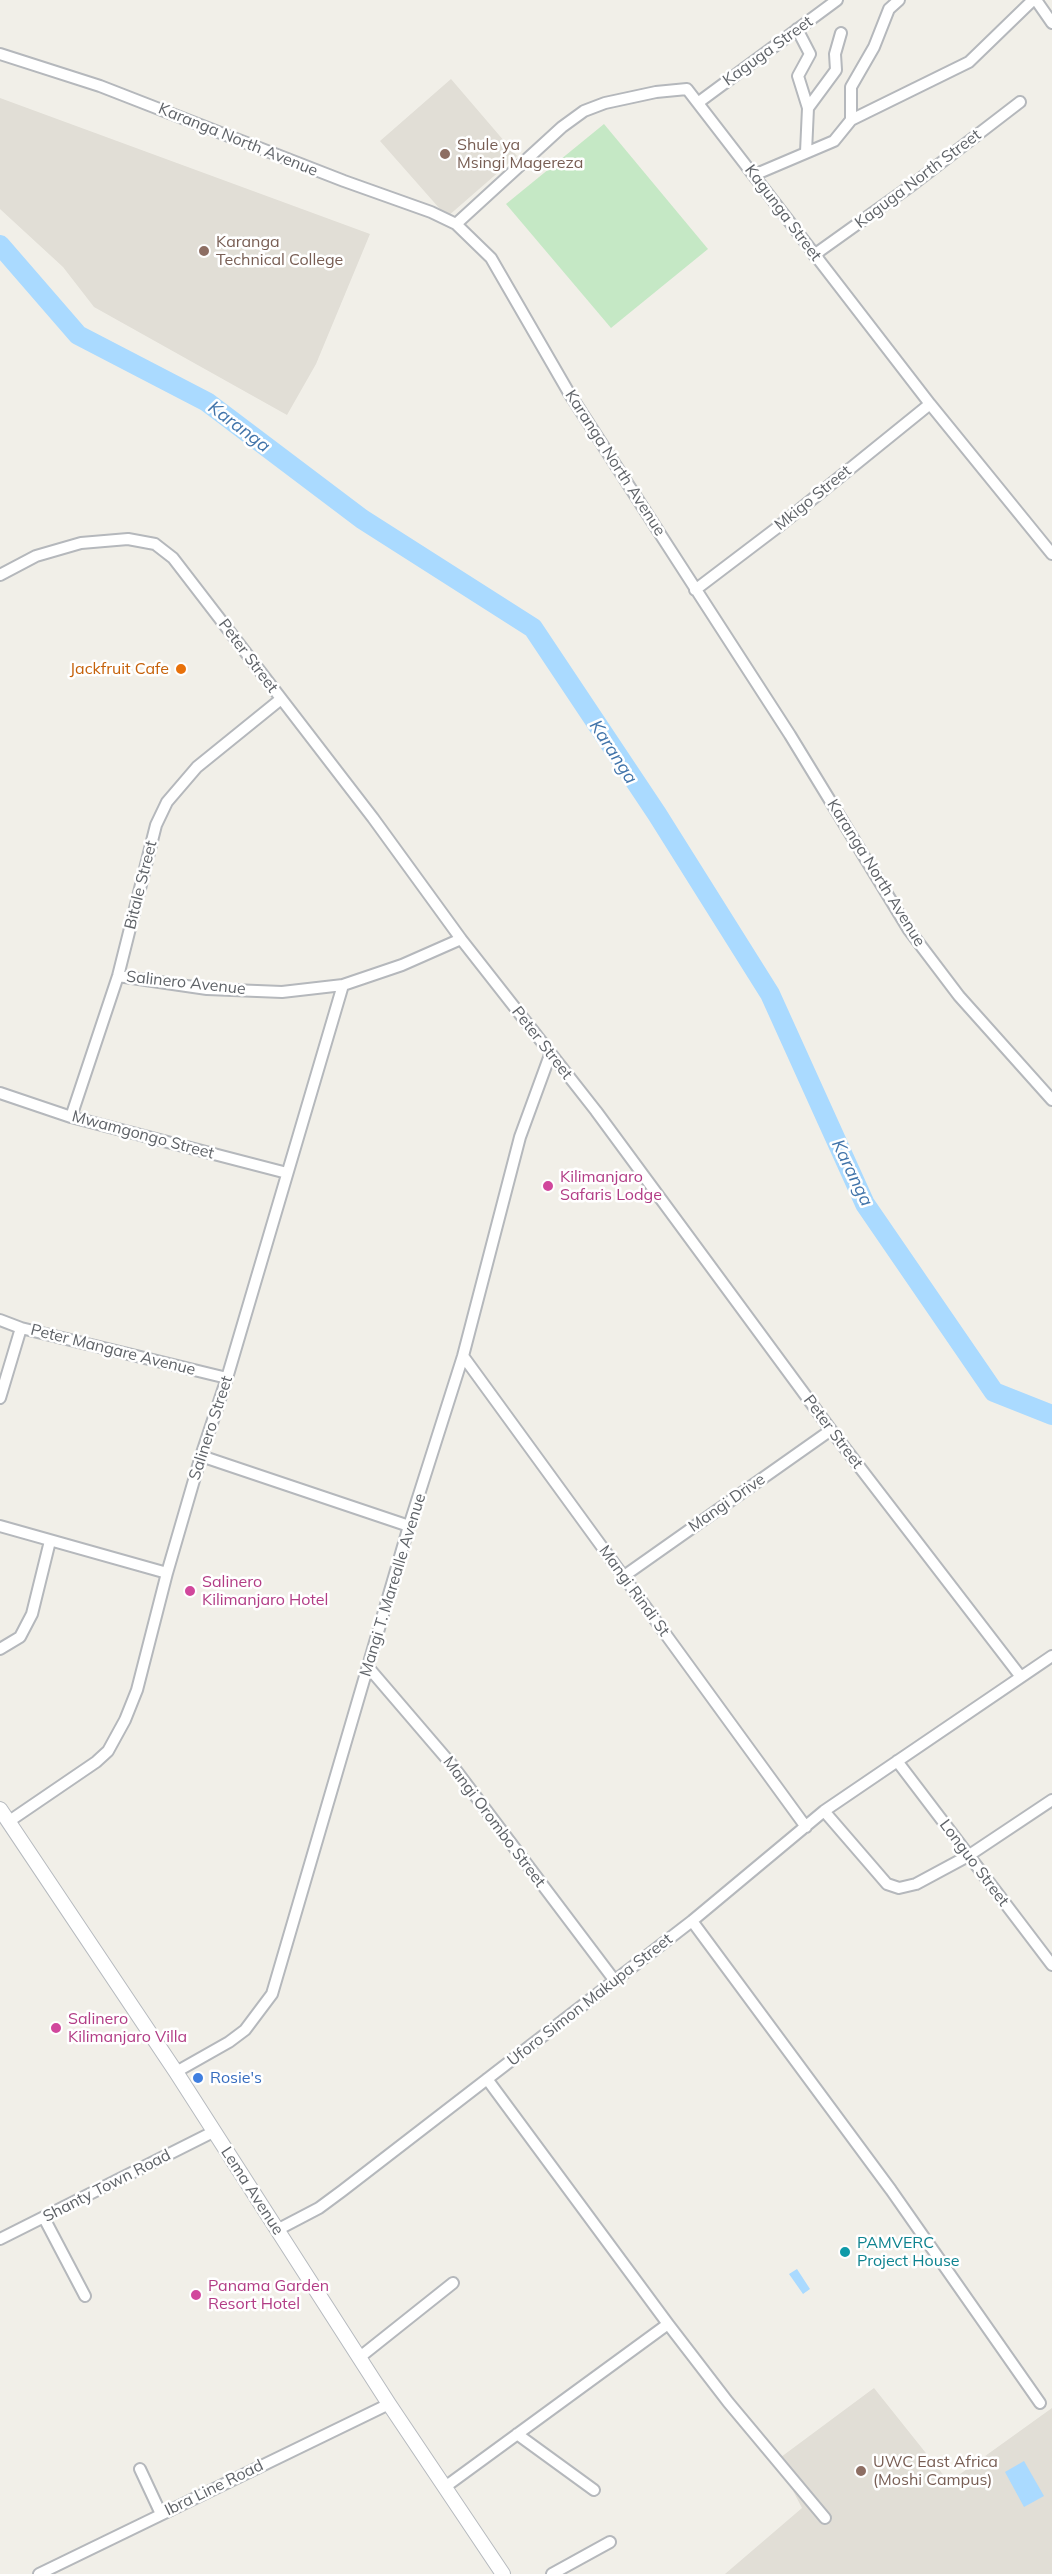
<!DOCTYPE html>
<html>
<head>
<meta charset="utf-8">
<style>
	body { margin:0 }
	canvas { display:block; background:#f1efe8 }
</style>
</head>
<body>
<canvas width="1052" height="2574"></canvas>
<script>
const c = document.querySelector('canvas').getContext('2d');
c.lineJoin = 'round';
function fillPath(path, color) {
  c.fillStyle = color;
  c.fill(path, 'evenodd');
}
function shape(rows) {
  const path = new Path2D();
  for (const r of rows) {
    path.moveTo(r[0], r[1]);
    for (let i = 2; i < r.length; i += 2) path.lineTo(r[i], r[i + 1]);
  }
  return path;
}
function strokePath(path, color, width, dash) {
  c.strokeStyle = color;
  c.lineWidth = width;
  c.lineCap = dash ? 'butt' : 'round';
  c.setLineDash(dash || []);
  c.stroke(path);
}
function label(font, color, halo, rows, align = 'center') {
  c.font = font + ' Mulish,sans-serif';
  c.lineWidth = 5;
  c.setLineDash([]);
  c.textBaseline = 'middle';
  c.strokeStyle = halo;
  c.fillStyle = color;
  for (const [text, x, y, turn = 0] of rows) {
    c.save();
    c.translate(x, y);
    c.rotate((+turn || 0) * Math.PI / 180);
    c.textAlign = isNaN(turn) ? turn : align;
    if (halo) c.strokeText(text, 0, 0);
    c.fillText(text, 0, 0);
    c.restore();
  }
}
fillPath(shape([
	[451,79,517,156,447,217,380,141],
	[0,98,370,234,316,364,287,415,94,307,63,267,0,209],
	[874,2388,949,2482,1052,2408,1052,2574,725,2574,802,2508,777,2460]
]), '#e1ded6');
fillPath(shape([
	[604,124,708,249,611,328,506,204]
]), '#c5e8c5');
fillPath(shape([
	[797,2269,810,2289,803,2294,789,2274],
	[1024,2461,1044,2496,1024,2507,1005,2472]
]), '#aadaff');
strokePath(shape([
	[0,245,78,335,207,402,362,519,533,628,657,814,770,994,865,1204,994,1392,1052,1415]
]), '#aadaff', 20);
const street = shape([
	[1036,0,1052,23],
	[797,29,810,54,798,76,808,108],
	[0,54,100,86,344,181,431,212,456,224,491,258,569,393,790,735,909,930,959,996,1052,1100],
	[699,102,837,0],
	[851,120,851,87,874,47,889,9,899,0],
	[806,152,808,108,836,70,835,54,841,33],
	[754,175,834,141,851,120,969,62,1033,0],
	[456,224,562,127,584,111,605,103,656,92,687,89,930,404,1052,554],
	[814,255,912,185,1020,102],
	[0,575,36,556,81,543,128,539,155,544,173,558,373,818,461,939,596,1111,831,1430,1021,1677],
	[695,590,778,527,930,404],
	[118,976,207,989,282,992,343,985,402,965,461,939],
	[0,1093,71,1117,287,1173],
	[71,1117,118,976,156,825,167,802,197,767,281,699],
	[0,1320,21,1328,227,1378],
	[463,1356,806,1827],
	[0,1398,21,1328],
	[201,1456,409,1526],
	[0,1526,167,1573],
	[624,1576,831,1430],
	[0,1649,20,1637,32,1614,50,1541],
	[368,1667,452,1765,615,1981],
	[897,1761,1052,1965],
	[824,1811,887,1884,899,1888,916,1884,968,1856,1052,1800],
	[8,1822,96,1762,108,1751,125,1720,137,1690,167,1573,201,1456,227,1378,343,985],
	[692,1921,891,2190,1040,2403],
	[176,2072,229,2042,245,2030,272,1994,409,1526,463,1356,520,1137,550,1055],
	[487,2079,668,2324,728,2402,825,2518],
	[44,2218,85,2296],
	[277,2230,319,2208,342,2191,692,1921,824,1811,1052,1656],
	[0,2239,213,2132],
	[360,2357,453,2283],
	[517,2434,594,2490],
	[140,2469,161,2514],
	[445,2487,668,2324],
	[39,2574,389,2404],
	[552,2574,610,2542]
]);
const secondary = shape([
	[0,1809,176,2072,389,2404,503,2574]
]);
strokePath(street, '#b5b8bc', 14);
strokePath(secondary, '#b6babf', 16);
strokePath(street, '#fff', 10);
strokePath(secondary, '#fff', 14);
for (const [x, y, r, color] of [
	[445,154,6,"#8d6e63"],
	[204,251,6,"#8d6e63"],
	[181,669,6,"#e8710a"],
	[548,1186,6,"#d1479c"],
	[190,1591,6,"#d1479c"],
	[56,2028,6,"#d1479c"],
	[198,2078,6,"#3f7fe0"],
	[845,2252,6,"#0f9aa8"],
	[196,2295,6,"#d1479c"],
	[861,2471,6,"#8d6e63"]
]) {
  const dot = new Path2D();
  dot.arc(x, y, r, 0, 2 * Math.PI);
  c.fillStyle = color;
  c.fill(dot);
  strokePath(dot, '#fff', 2);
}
label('16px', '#5f6368', '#fff', [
	["Kaguga Street",768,51,-36],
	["Karanga North Avenue",238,140,22],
	["Kaguga North Street",918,179,-37],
	["Kagunga Street",783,213,53],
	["Karanga North Avenue",615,463,57],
	["Mkigo Street",813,498,-39],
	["Peter Street",248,656,53],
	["Karanga North Avenue",876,873,58],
	["Bitale Street",141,885,-76],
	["Salinero Avenue",186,983,6],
	["Peter Street",542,1043,52],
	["Mwamgongo Street",143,1135,15],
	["Peter Mangare Avenue",113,1350,14],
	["Salinero Street",211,1428,-72],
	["Peter Street",833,1432,53],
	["Mangi Drive",727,1503,-35],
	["Mangi T. Marealle Avenue",393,1585,-73],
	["Mangi Rindi St",634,1591,54],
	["Mangi Orombo Street",494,1822,53],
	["Longuo Street",974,1863,53],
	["Uforo Simon Makupa Street",590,2000,-38],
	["Shanty Town Road",107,2186,-27],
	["Lema Avenue",252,2191,57],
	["Ibra Line Road",214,2488,-26]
]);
label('16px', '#785e54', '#fff', [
	["Shule ya",457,145],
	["Msingi Magereza",457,163],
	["Karanga",216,242],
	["Technical College",216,260],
	["UWC East Africa",873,2462],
	["(Moshi Campus)",873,2480]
], 'left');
label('16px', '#c56008', '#fff', [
	["Jackfruit Cafe",169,669]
], 'right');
label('16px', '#b23c85', '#fff', [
	["Kilimanjaro",560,1177],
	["Safaris Lodge",560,1195],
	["Salinero",202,1582],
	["Kilimanjaro Hotel",202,1600],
	["Salinero",68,2019],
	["Kilimanjaro Villa",68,2037],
	["Panama Garden",208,2286],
	["Resort Hotel",208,2304]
], 'left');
label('16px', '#366cbe', '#fff', [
	["Rosie's",210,2078]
], 'left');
label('16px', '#0d838f', '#fff', [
	["PAMVERC",857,2243],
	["Project House",857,2261]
], 'left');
label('italic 18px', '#4174aa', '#fff', [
	["Karanga",239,427,37],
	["Karanga",613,752,57],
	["Karanga",852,1173,64]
]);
</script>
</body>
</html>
